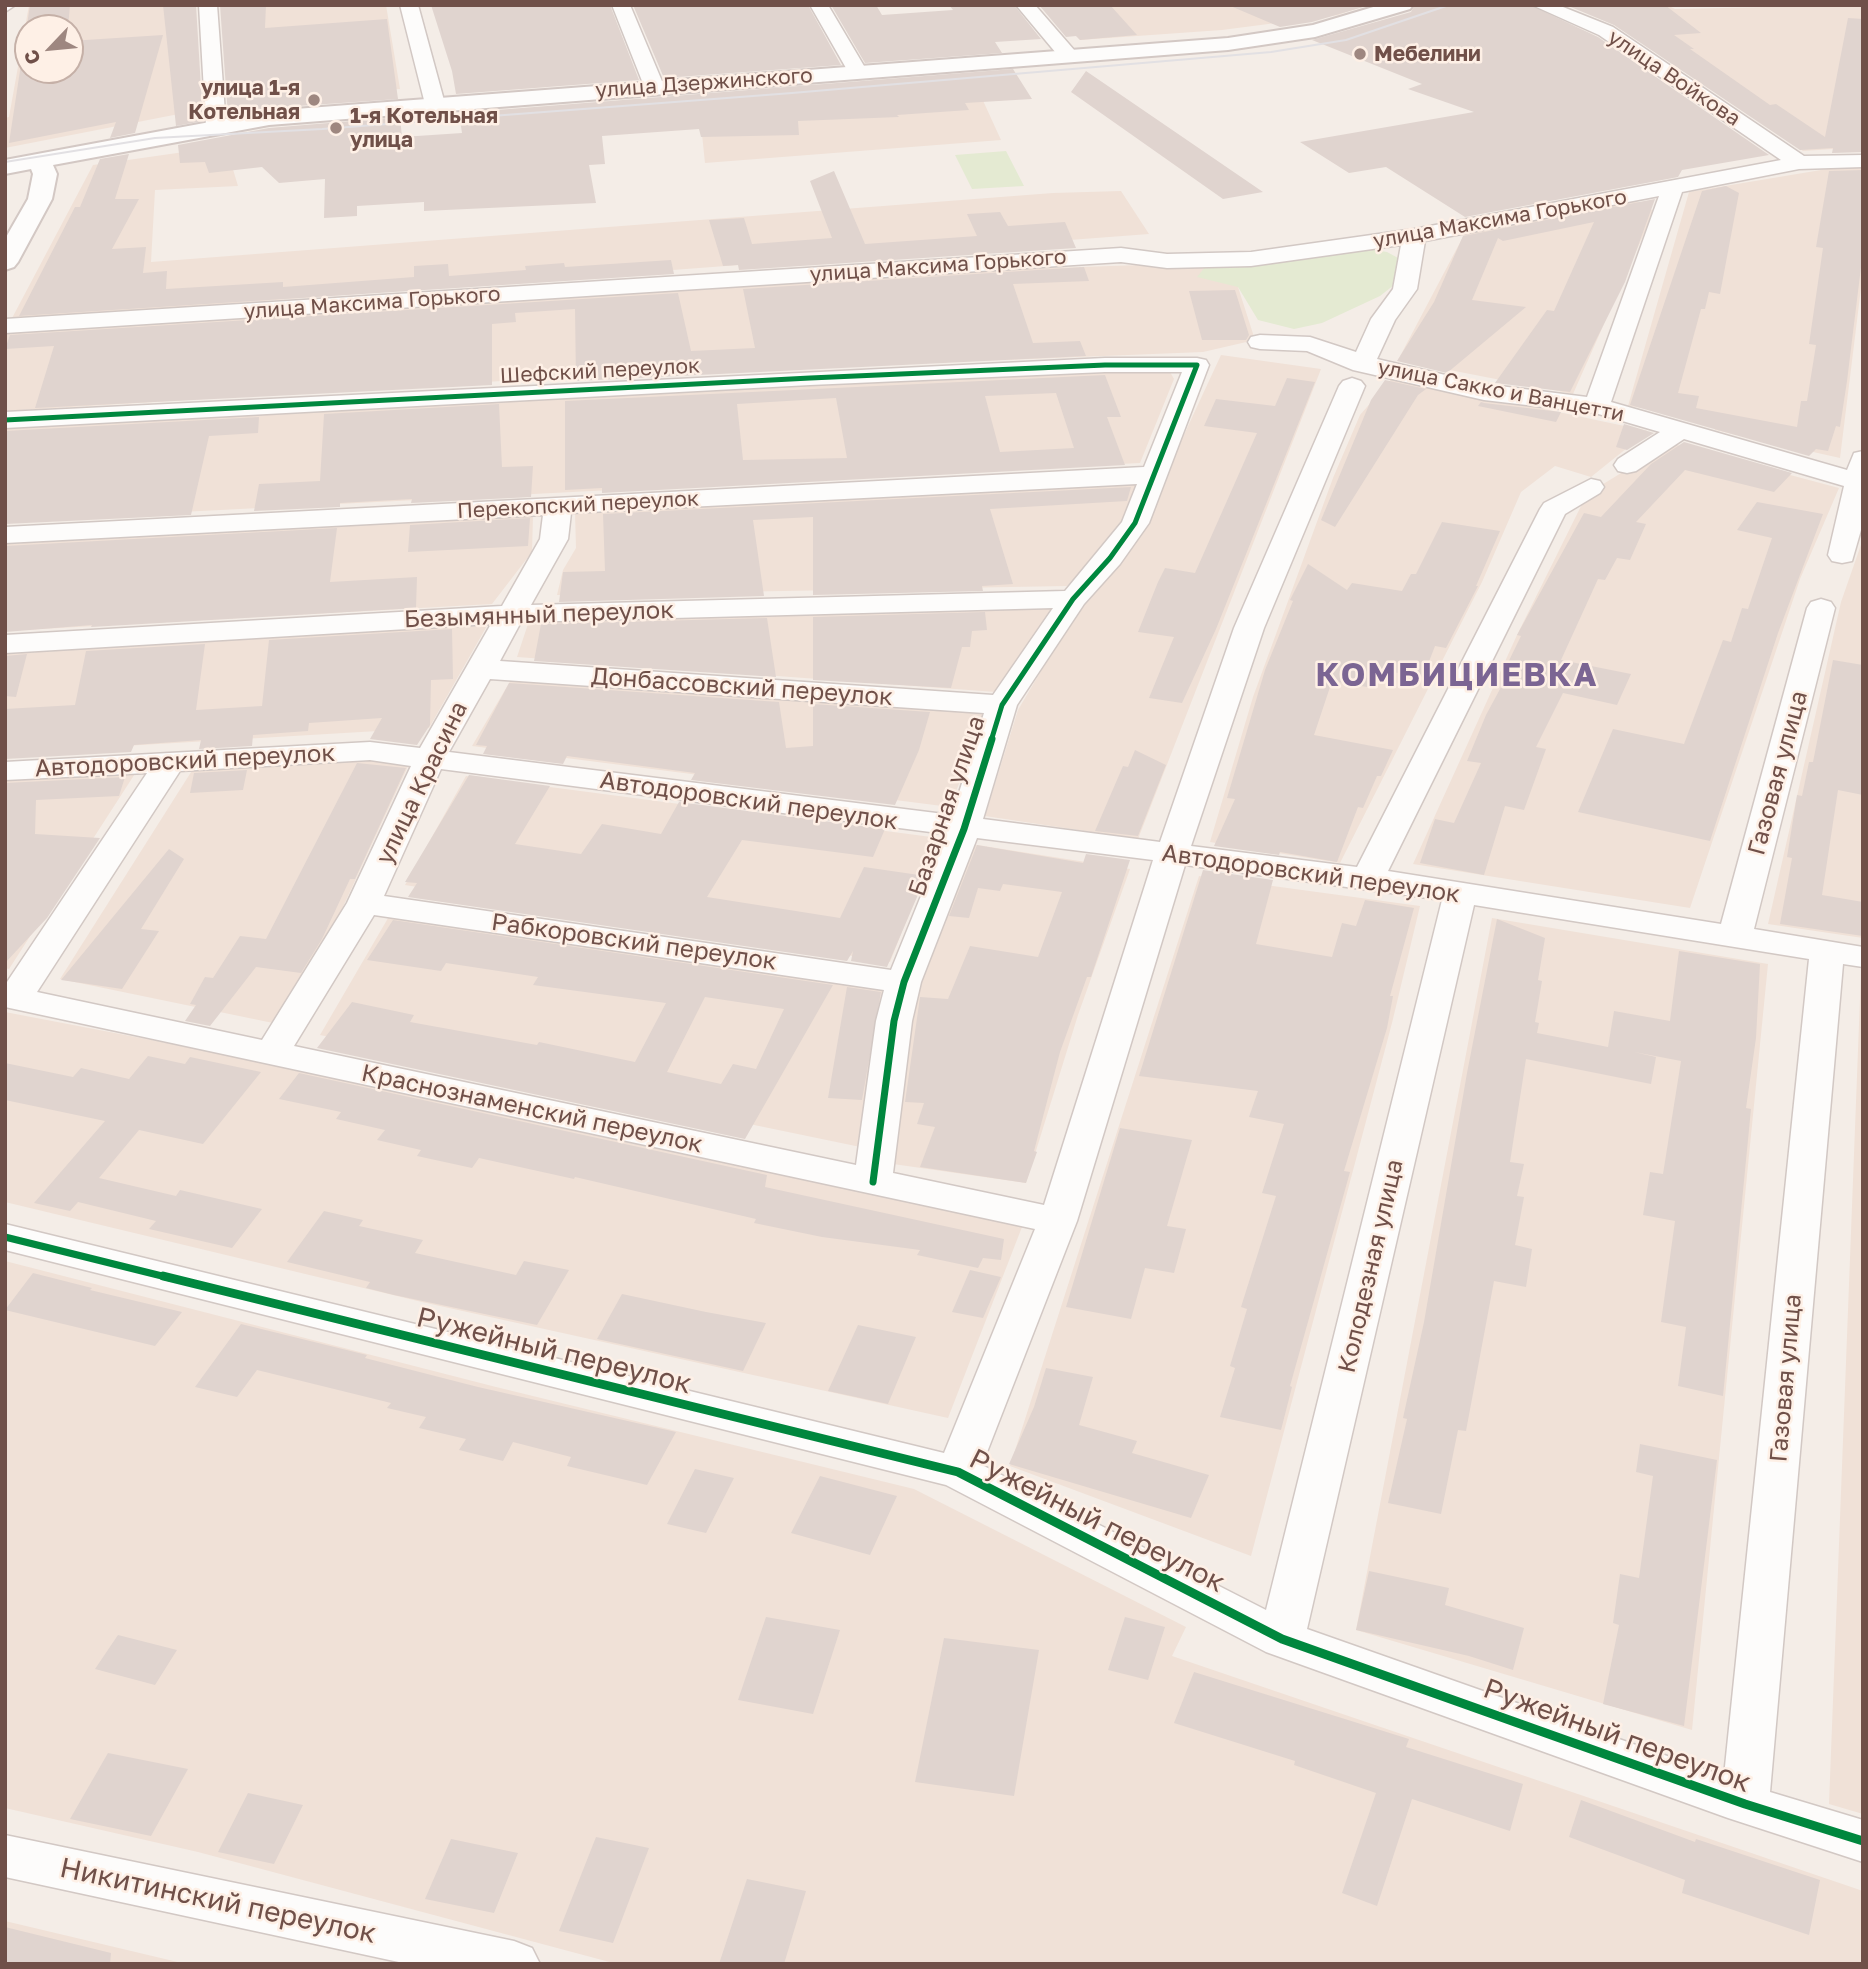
<!DOCTYPE html>
<html>
<head>
<meta charset="utf-8">
<style>
	body { margin:0 }
	#map { position:relative; width:1868px; height:1969px; overflow:hidden; background:#f4ede7; font-family:"Golos Text",sans-serif }
	canvas { display:block }
	.frame { position:absolute; inset:0; border:7px solid #705049; pointer-events:none }
	.north { position:absolute; left:14px; top:14px; width:70px; height:70px; box-sizing:border-box; background:#fef0e6; border:2px solid #c5b0a7; border-radius:50%; rotate:244deg; font-size:19px; font-weight:700; line-height:28px; text-align:center; color:#705049 }
	.north::after { content:''; display:block; margin:auto; width:24px; height:32px; background:#9e8780; clip-path:polygon(50% 0,100% 100%,50% 72%,0 100%) }
</style>
</head>
<body>
<div id="map">
<canvas width="1868" height="1969"></canvas>
<div class="frame"></div>
<div class="north">С</div>
</div>
<script>
const c = document.querySelector('canvas').getContext('2d');
c.lineJoin = 'round';
function fillPath(path, color) {
  c.fillStyle = color;
  c.fill(path, 'evenodd');
}
function shape(rows) {
  const path = new Path2D();
  for (const r of rows) {
    path.moveTo(r[0], r[1]);
    for (let i = 2; i < r.length; i += 2) path.lineTo(r[i], r[i + 1]);
  }
  return path;
}
function strokePath(path, color, width, dash) {
  c.strokeStyle = color;
  c.lineWidth = width;
  c.lineCap = dash ? 'butt' : 'round';
  c.setLineDash(dash || []);
  c.stroke(path);
}
function label(font, color, halo, rows, align = 'center') {
  c.font = font + ' "Golos Text",sans-serif';
  c.lineWidth = 5;
  c.setLineDash([]);
  c.textBaseline = 'middle';
  c.strokeStyle = halo;
  c.fillStyle = color;
  for (const [text, x, y, turn = 0] of rows) {
    c.save();
    c.translate(x, y);
    c.rotate((+turn || 0) * Math.PI / 180);
    c.textAlign = isNaN(turn) ? turn : align;
    if (halo) c.strokeText(text, 0, 0);
    c.fillText(text, 0, 0);
    c.restore();
  }
}
fillPath(shape([
	[29,5,187,5,189,112,5,148,5,118,9,117],
	[28,28,70,28,70,70,28,70],
	[232,5,386,5,400,89,228,102],
	[1049,5,1367,5,1338,15,1222,30,1080,40],
	[1571,5,1667,5,1675,9,1863,5,1863,147,1803,151,1614,20],
	[980,94,1001,140,705,163,700,115],
	[226,146,238,186,155,190,151,262,1053,193,1121,191,1149,234,11,320,93,165],
	[1851,165,1863,166,1863,272,1840,458,1715,430,1715,423,1697,416,1628,406,1689,192],
	[1634,200,1654,211,1573,394,1398,360,1465,233],
	[1230,262,1255,340,1203,352,552,378,5,411,5,331,1022,269],
	[1221,355,1321,369,1138,839,985,816,1018,710,1081,603,1138,534],
	[1169,370,1174,379,1140,463,5,521,5,427,719,387],
	[1393,377,1648,431,1591,477,1555,466,1521,492,1482,582,1340,863,1210,842,1253,697,1333,478,1360,415],
	[1670,443,1839,488,1800,579,1690,908,1413,864,1517,635,1587,494],
	[1135,480,1137,501,1129,522,1067,586,557,595,563,570,576,548,575,513],
	[533,516,532,552,492,604,5,631,5,544],
	[1863,539,1863,938,1768,924,1841,602],
	[1053,607,996,692,517,657,530,618],
	[488,624,429,728,5,753,5,654],
	[512,678,986,713,950,807,472,746],
	[364,758,410,762,335,924,273,1023,60,979,193,769],
	[138,769,9,969,5,968,5,777],
	[466,776,939,838,890,962,405,885],
	[971,844,1130,869,1078,1015,1026,1183,893,1164,900,1066,922,958],
	[1199,876,1420,906,1392,1023,1251,1556,1010,1466],
	[391,913,893,987,870,1149,320,1035],
	[1492,918,1768,964,1692,1730,1356,1630],
	[1861,972,1863,972,1863,1814,1829,1804],
	[5,1012,371,1082,1022,1227,948,1418,422,1302,5,1202],
	[5,1261,496,1387,914,1489,1186,1627,1172,1656,1863,1891,1863,1964,617,1964,198,1852,5,1808],
	[5,1921,186,1964,5,1964]
]), '#f0e1d7');
fillPath(shape([
	[1006,151,1024,186,972,189,955,155],
	[1368,249,1387,252,1400,259,1394,285,1380,296,1322,323,1294,329,1258,320,1238,287,1197,277,1206,266]
]), '#e4ead2');
fillPath(shape([
	[30,5,70,5,68,28,28,28,28,70,70,70,70,41,163,35,135,133,110,138,116,122,9,143],
	[163,5,196,5,203,121,176,126],
	[220,5,266,5,265,28,387,19,398,99,269,108,228,116],
	[431,5,610,5,639,80,456,94,452,71],
	[633,5,808,5,841,65,664,78],
	[831,5,876,5,882,15,953,10,949,5,1014,5,1041,39,995,42,1002,53,865,63],
	[1039,5,1110,5,1137,35,1080,40,1076,36,1066,37],
	[1228,5,1370,5,1312,22,1280,27],
	[1415,5,1530,5,1598,37,1769,155,1682,170,1678,177,1465,217,1386,167,1349,173,1300,142,1474,112,1408,89,1422,84,1312,40,1411,12],
	[1566,5,1665,5,1701,33,1674,35,1694,49,1690,49,1770,105,1776,104,1825,137,1848,18,1863,19,1863,152,1832,153,1833,148,1800,150,1614,25],
	[1013,69,1032,99,965,103,969,110,897,115,899,117,798,121,799,135,701,137,699,129,602,136,605,164,589,165,596,203,424,211,424,202,357,206,357,216,324,218,325,179,279,183,262,167,209,173,205,162,180,163,178,145,269,128,400,117,402,137,462,133,459,113],
	[1086,71,1263,192,1223,199,1071,92],
	[129,154,115,199,139,199,112,249,146,247,143,273,167,271,166,289,283,282,283,287,414,277,414,266,448,264,449,276,526,270,525,266,564,263,565,267,671,260,674,274,19,316,75,207,80,207,100,159],
	[1863,170,1863,251,1847,381,1840,427,1836,426,1828,451,1816,449,1809,456,1630,405,1702,191,1726,186,1739,193,1720,294,1709,292,1705,309,1701,309,1678,393,1699,396,1696,408,1797,427,1801,401,1807,401,1816,345,1809,344,1823,248,1816,247,1829,171],
	[834,171,865,244,977,236,967,214,1000,212,1008,226,1065,222,1076,248,739,270,738,265,723,266,709,220,744,218,752,244,832,238,810,181],
	[1655,199,1625,282,1570,392,1495,383,1547,310,1554,311,1594,222,1503,241,1498,238,1472,300,1526,307,1447,373,1397,361,1434,302,1463,236],
	[1084,267,1089,281,1013,284,1033,343,1080,341,1086,356,576,381,575,309,515,313,516,322,492,324,492,385,35,408,54,346,5,349,10,335,678,293,691,351,755,348,743,289],
	[1235,290,1249,335,1246,340,1202,340,1189,291],
	[1105,375,1121,417,1107,417,1125,465,602,493,602,488,565,490,565,401],
	[1056,393,1074,448,1000,452,985,396],
	[836,398,847,458,743,460,737,404],
	[1287,378,1315,382,1216,629,1182,703,1149,698,1174,637,1138,632,1158,582,1165,568,1195,573,1257,433,1204,426,1216,399,1275,406],
	[1385,380,1426,389,1418,395,1335,527,1321,520,1371,400],
	[1481,402,1484,403,1561,412,1556,422,1478,406],
	[499,404,502,467,533,466,531,497,411,503,412,499,340,503,340,507,254,511,259,484,320,481,324,414],
	[259,417,258,433,209,436,191,515,5,524,5,431],
	[1624,424,1654,433,1627,450,1616,447],
	[1684,442,1792,473,1774,492,1685,470,1636,522,1646,524,1630,560,1617,558,1605,580,1598,579,1561,660,1631,674,1617,705,1563,693,1536,747,1546,749,1524,810,1505,806,1484,875,1420,863,1435,819,1454,823,1481,763,1467,761,1486,715,1506,678,1501,677,1521,636,1517,635,1584,513,1601,517,1651,464],
	[1131,487,1127,501,990,509,1013,584,982,586,983,591,813,595,813,517,753,520,764,596,559,602,563,572,605,571,603,514],
	[1757,502,1823,514,1778,633,1710,841,1578,812,1613,729,1684,744,1723,640,1731,642,1742,608,1748,609,1772,538,1737,530],
	[530,518,528,546,408,552,410,525],
	[1442,522,1500,531,1476,586,1478,586,1446,648,1435,646,1423,677,1380,670,1373,688,1332,681,1314,735,1393,750,1381,776,1377,776,1363,808,1358,807,1337,862,1280,852,1279,855,1214,846,1235,799,1227,798,1265,670,1293,601,1290,600,1308,564,1347,590,1352,583,1402,591,1411,574,1416,574],
	[337,528,330,582,417,577,416,608,91,627,92,625,5,632,5,546],
	[985,612,987,630,972,631,970,647,962,647,951,688,813,680,813,617],
	[767,618,776,677,534,661,541,624],
	[452,629,453,679,431,680,430,725,417,745,370,739,382,718,309,723,308,731,253,735,252,746,199,749,201,740,134,745,131,752,5,759,5,709,75,705,86,651,205,644,196,710,262,706,269,640],
	[27,654,16,697,5,696,5,656],
	[1833,660,1863,665,1863,795,1838,790,1822,895,1863,902,1863,936,1780,924,1792,858,1787,857,1797,795,1802,796,1809,762,1813,762],
	[509,683,779,702,786,748,813,746,813,704,930,712,919,750,895,805,691,780,695,773,567,756,563,764,483,754,487,746,476,745],
	[1135,750,1166,765,1138,836,1095,831,1123,766,1128,767],
	[357,763,406,768,355,879,350,879,322,939,301,973,256,967,210,1026,185,1021,196,1005,190,1004,205,977,213,978,240,936,266,939],
	[247,770,243,790,190,793,194,773],
	[469,775,550,786,515,844,581,854,602,824,661,834,679,802,885,829,873,857,742,840,707,897,840,918,864,867,926,876,887,967,851,961,853,951,847,961,408,897,417,883,405,882],
	[125,777,119,796,36,800,35,834,100,838,47,918,5,963,5,783],
	[977,845,1083,863,1086,854,1130,860,1091,977,1087,977,1060,1052,1034,1151,1037,1152,1026,1183,920,1167,935,1127,917,1124,924,1103,905,1102,920,997,948,999,970,946,1038,957,1062,892,1003,884,1000,891,978,888,969,918,949,916],
	[169,849,184,859,141,929,159,931,122,989,61,980],
	[1203,870,1273,880,1256,944,1332,957,1342,923,1356,926,1365,900,1414,908,1390,996,1393,996,1387,1028,1344,1171,1350,1172,1290,1386,1292,1387,1281,1430,1220,1417,1235,1368,1230,1366,1247,1309,1241,1307,1276,1196,1262,1193,1284,1124,1249,1117,1258,1091,1139,1076],
	[1497,919,1545,938,1538,980,1542,981,1535,1022,1539,1023,1537,1033,1608,1047,1614,1011,1670,1021,1679,951,1760,964,1756,1038,1746,1108,1751,1109,1723,1396,1678,1386,1686,1327,1661,1322,1675,1221,1643,1215,1650,1172,1663,1174,1681,1061,1634,1052,1656,1057,1651,1084,1526,1059,1510,1162,1524,1164,1517,1196,1524,1197,1515,1245,1532,1249,1526,1287,1494,1281,1466,1431,1458,1430,1441,1514,1388,1503,1407,1419,1403,1418,1424,1322,1467,1073],
	[393,920,833,985,745,1139,317,1048,352,1002,414,1015,410,1022,537,1045,539,1042,635,1062,666,1003,533,985,538,977,446,963,441,971,367,960],
	[705,997,784,1009,756,1069,733,1064,721,1084,667,1072],
	[847,987,881,992,862,1100,828,1098],
	[148,1056,185,1064,190,1057,261,1072,203,1144,139,1130,99,1178,176,1196,180,1190,262,1209,232,1248,149,1229,156,1221,78,1202,70,1211,34,1203,105,1121,5,1100,5,1063,73,1077,81,1068,129,1079],
	[299,1073,767,1175,765,1187,1004,1239,1001,1260,983,1258,978,1268,917,1255,920,1250,822,1237,754,1223,756,1219,575,1177,574,1179,479,1158,472,1168,417,1156,421,1150,377,1140,385,1130,336,1119,341,1112,279,1099],
	[1120,1128,1192,1140,1167,1226,1186,1229,1174,1273,1145,1268,1131,1319,1066,1307],
	[324,1211,363,1220,359,1226,423,1240,415,1253,516,1275,524,1261,569,1270,537,1325,394,1295,366,1288,370,1282,287,1262],
	[970,1270,1001,1277,983,1318,952,1312],
	[33,1273,92,1288,90,1290,182,1312,155,1346,5,1310],
	[622,1294,706,1312,766,1323,743,1371,597,1339],
	[241,1324,367,1355,365,1358,478,1387,676,1432,647,1485,567,1466,571,1457,513,1442,503,1461,459,1450,466,1439,419,1428,426,1417,387,1408,391,1403,257,1370,237,1397,195,1387],
	[858,1325,916,1337,888,1404,828,1391],
	[1046,1368,1093,1377,1079,1425,1137,1441,1132,1453,1209,1475,1191,1518,1009,1464,1034,1407],
	[1640,1444,1717,1460,1684,1726,1603,1704,1619,1625,1613,1623,1620,1574,1639,1578,1653,1476,1636,1472],
	[695,1469,734,1478,706,1533,667,1524],
	[820,1476,897,1496,870,1555,791,1533],
	[1369,1571,1449,1588,1445,1605,1524,1628,1513,1670,1469,1656,1356,1630],
	[766,1617,840,1630,813,1714,738,1700],
	[1125,1617,1165,1627,1148,1680,1108,1670],
	[118,1635,177,1650,155,1685,95,1669],
	[944,1638,1039,1650,1014,1796,915,1782],
	[1194,1672,1409,1739,1406,1747,1523,1784,1510,1831,1412,1799,1377,1906,1342,1893,1376,1793,1294,1765,1295,1761,1174,1723],
	[108,1753,188,1769,151,1836,70,1819],
	[248,1793,303,1805,274,1864,218,1852],
	[1581,1800,1695,1842,1696,1839,1820,1880,1809,1935,1682,1893,1685,1880,1569,1837],
	[596,1837,649,1848,613,1943,559,1931],
	[451,1839,518,1853,494,1913,425,1899],
	[747,1879,806,1891,784,1964,719,1964],
	[5,1927,111,1953,110,1964,5,1964]
]), '#e0d4cf');
const street = shape([
	[5,5,14,5,14,6,5,12,5,5],
	[199,5,217,5,226,126,216,132,206,126,199,5],
	[400,5,418,5,445,104,442,108,435,110,425,104,400,5],
	[612,5,630,5,664,86,661,90,647,90,644,86,612,5],
	[810,5,828,5,867,71,864,75,850,75,810,5],
	[1016,5,1035,5,1075,51,1078,55,1075,59,1061,59,1016,5],
	[1532,5,1558,5,1613,27,1804,156,1863,155,1863,167,1799,169,1682,192,1611,402,1847,470,1854,453,1863,451,1863,523,1852,561,1842,563,1832,561,1828,555,1844,486,1684,439,1636,471,1627,473,1618,471,1614,465,1618,459,1660,432,1595,413,1484,400,1353,370,1307,351,1260,349,1251,347,1248,342,1251,337,1260,335,1310,337,1356,352,1371,319,1393,289,1401,245,1251,266,1167,268,1121,262,5,333,5,319,1121,248,1167,254,1251,252,1414,229,1781,160,1599,35,1532,5],
	[1659,196,1587,397,1484,384,1377,359,1395,320,1417,289,1425,241,1659,196],
	[1105,358,1197,358,1206,360,1209,365,1149,523,1120,564,1084,604,1017,705,983,819,1160,842,1234,628,1339,386,1343,381,1352,378,1361,381,1365,386,1264,628,1191,846,1357,867,1540,509,1544,503,1591,479,1600,481,1604,487,1600,493,1565,514,1388,871,1721,924,1807,608,1811,602,1821,599,1831,602,1835,608,1754,929,1863,947,1863,967,1843,964,1770,1792,1863,1820,1863,1862,1728,1818,1266,1652,946,1485,5,1250,5,1224,944,1453,1035,1229,5,1007,5,985,147,773,5,780,5,762,370,742,420,748,491,624,5,653,5,635,502,606,540,539,543,515,5,543,5,527,1144,467,1182,372,1105,372,810,385,5,428,5,412,1105,358],
	[1137,484,1122,522,1065,591,531,605,568,539,571,513,1137,484],
	[1053,608,993,695,500,661,521,622,1053,608],
	[490,679,984,713,952,815,449,752,490,679],
	[370,760,411,766,347,903,262,1040,37,992,180,771,370,760],
	[441,769,946,834,891,970,384,896,441,769],
	[977,838,1153,860,1044,1205,893,1173,912,1021,921,982,977,838],
	[1185,865,1442,900,1266,1610,982,1465,1077,1221,1185,865],
	[1474,905,1809,959,1724,1776,1307,1629,1474,905],
	[374,915,884,990,876,1021,856,1165,294,1046,374,915],
	[5,1835,514,1941,532,1948,540,1964,408,1964,5,1877,5,1835]
]);
const secondary = shape([
	[1380,5,1413,5,1410,9,1315,37,1228,50,269,125,53,165,57,174,52,199,18,262,14,267,5,270,5,239,28,199,33,174,31,169,5,174,5,160,269,111,1228,38,1313,25,1380,5]
]);
strokePath(street, '#d2c8c4', 3);
strokePath(secondary, '#d3c8c4', 4);
fillPath(street, '#fdfcfb');
fillPath(secondary, '#fdfcfb');
strokePath(shape([
	[5,162,155,138,322,129,792,93,1271,52,1346,40,1449,5]
]), '#e2e0e3', 2);
strokePath(shape([
	[5,420,810,378,1105,365,1197,365,1135,523,1110,558,1073,599,1002,705,991,741]
]), '#00873e', 5);
strokePath(shape([
	[873,1182,894,1021,904,982,964,829,992,739],
	[5,1237,170,1278]
]), '#00873e', 7);
strokePath(shape([
	[163,1276,958,1472,1282,1639,1745,1804,1863,1841]
]), '#00873e', 9);
for (const [x, y, r, color] of [
	[1360,54,7,"#9e8780"],
	[314,100,7,"#9e8780"],
	[336,128,7,"#9e8780"]
]) {
  const dot = new Path2D();
  dot.arc(x, y, r, 0, 2 * Math.PI);
  c.fillStyle = color;
  c.fill(dot);
  strokePath(dot, '#fef0e6', 2.5);
}
label('bold 21px', '#705049', '#fef0e6', [
	["Мебелини",1374,54],
	["улица 1-я",300,88,"right"],
	["Котельная",300,112,"right"],
	["1-я Котельная",350,116],
	["улица",350,140]
], 'left');
label('21px', '#705049', '#fef0e6', [
	["улица Войкова",1674,78,34],
	["улица Дзержинского",704,83,-4],
	["улица Максима Горького",1500,219,-10],
	["улица Максима Горького",938,266,-4],
	["улица Максима Горького",372,303,-4],
	["Шефский переулок",600,371,-3],
	["улица Сакко и Ванцетти",1501,391,11],
	["Перекопский переулок",578,505,-3]
]);
label('24px', '#705049', '#fef0e6', [
	["Безымянный переулок",539,615,-2],
	["Донбассовский переулок",742,687,4],
	["Автодоровский переулок",185,761,-3],
	["Газовая улица",1778,773,-75],
	["улица Красина",422,783,-64],
	["Автодоровский переулок",749,801,8],
	["Базарная улица",947,806,-71],
	["Автодоровский переулок",1311,874,8],
	["Рабкоровский переулок",634,942,8],
	["Краснознаменский переулок",532,1109,12],
	["Колодезная улица",1371,1266,-77],
	["Газовая улица",1786,1378,-85]
]);
label('28px', '#705049', '#fef0e6', [
	["Ружейный переулок",554,1351,14],
	["Ружейный переулок",1097,1521,27],
	["Ружейный переулок",1617,1736,20],
	["Никитинский переулок",218,1901,12]
]);
c.letterSpacing = '2px';
label('bold 32px', '#7b6593', '#fef0e6', [
	["КОМБИЦИЕВКА",1457,676]
]);
c.letterSpacing = '0px';
</script>
</body>
</html>
